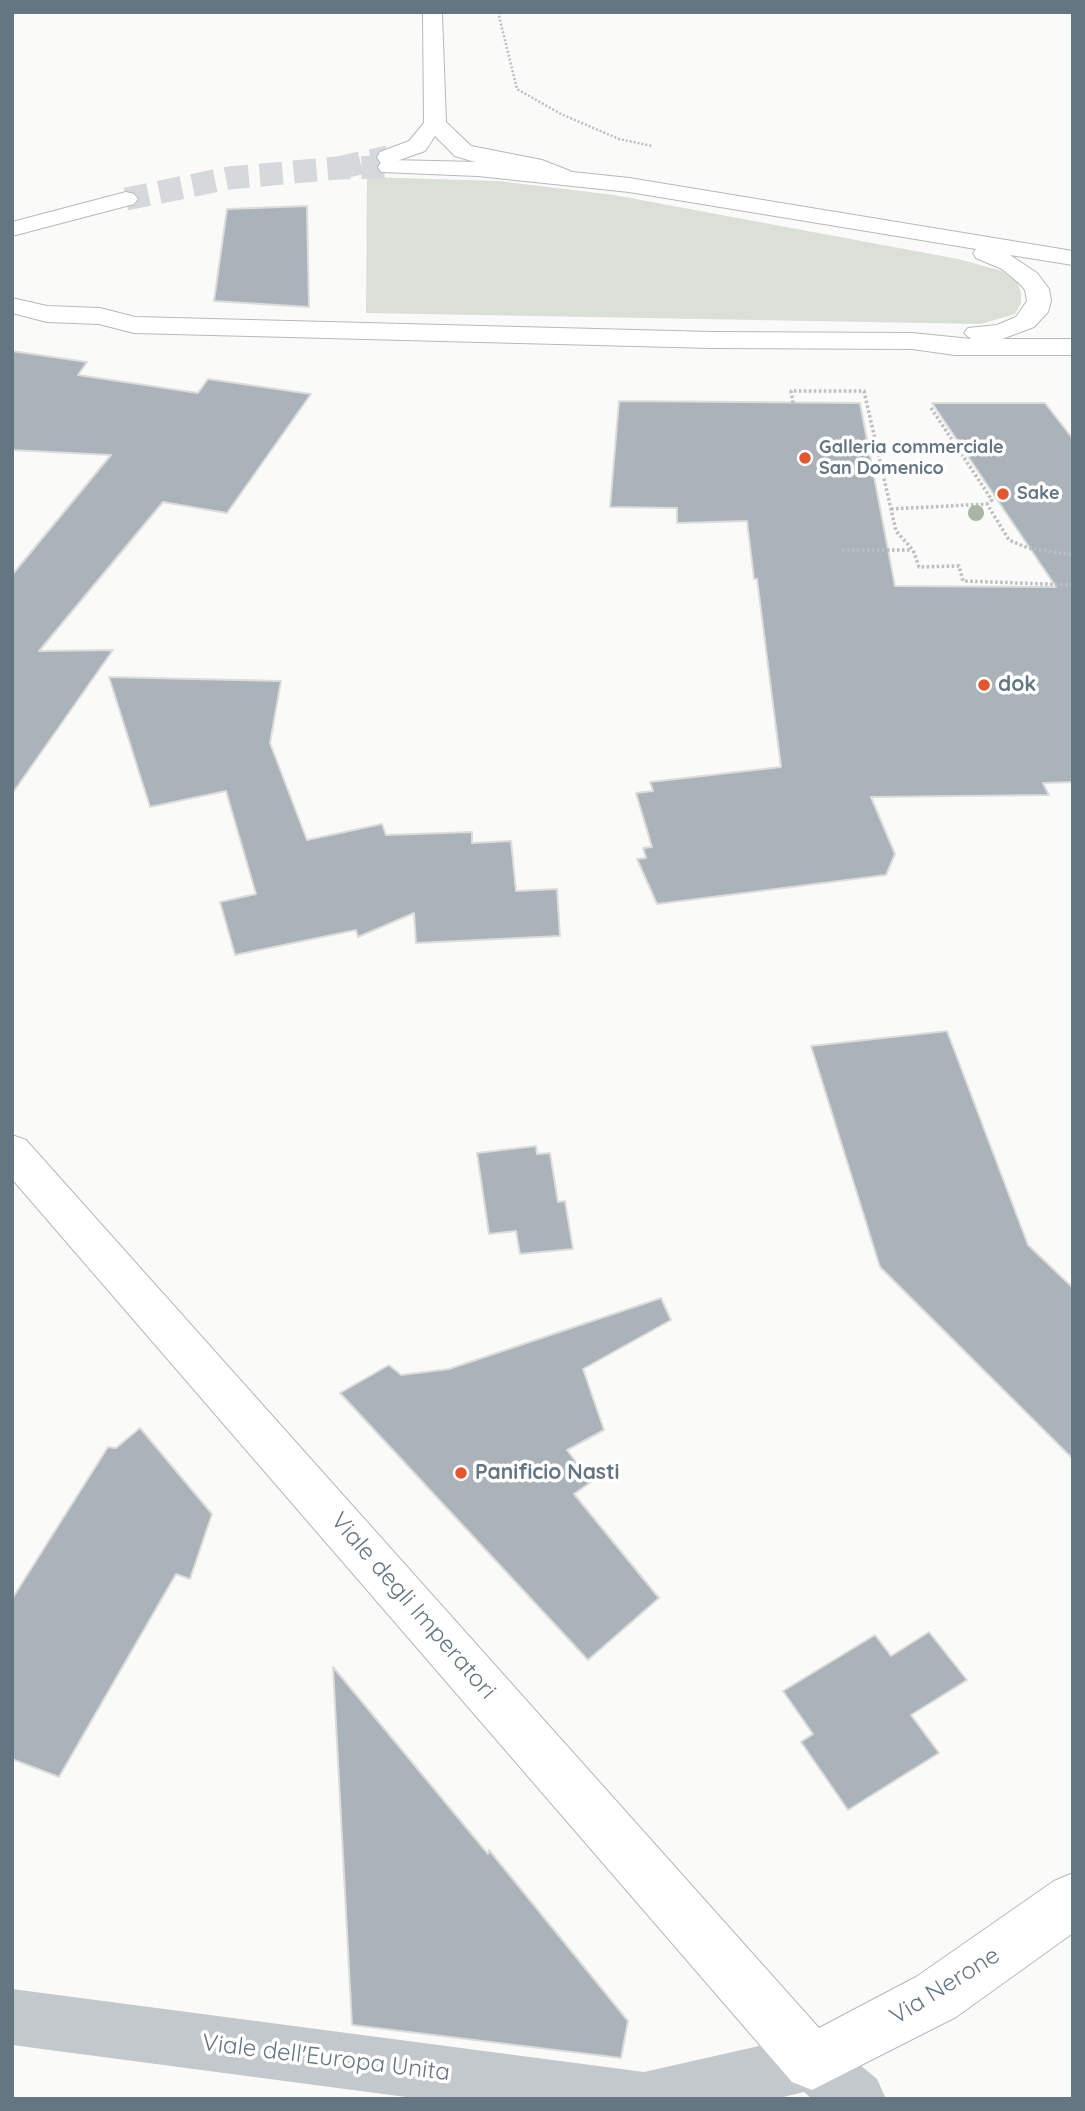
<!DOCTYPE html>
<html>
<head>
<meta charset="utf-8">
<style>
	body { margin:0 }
	#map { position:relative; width:1085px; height:2111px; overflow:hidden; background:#fafaf8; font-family:Quicksand,sans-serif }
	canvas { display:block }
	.frame { position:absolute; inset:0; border:14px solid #657683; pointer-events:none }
</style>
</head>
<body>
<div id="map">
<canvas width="1085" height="2111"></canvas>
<div class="frame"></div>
</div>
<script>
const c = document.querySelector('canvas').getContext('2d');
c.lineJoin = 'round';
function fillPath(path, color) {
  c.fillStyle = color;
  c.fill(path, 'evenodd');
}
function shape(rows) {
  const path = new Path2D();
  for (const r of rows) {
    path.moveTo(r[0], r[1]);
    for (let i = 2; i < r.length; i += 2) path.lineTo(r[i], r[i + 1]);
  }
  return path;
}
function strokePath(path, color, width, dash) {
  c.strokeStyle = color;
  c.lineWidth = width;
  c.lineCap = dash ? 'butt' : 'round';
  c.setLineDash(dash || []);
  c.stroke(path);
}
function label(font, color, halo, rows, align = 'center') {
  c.font = font + ' Quicksand,sans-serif';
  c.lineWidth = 7;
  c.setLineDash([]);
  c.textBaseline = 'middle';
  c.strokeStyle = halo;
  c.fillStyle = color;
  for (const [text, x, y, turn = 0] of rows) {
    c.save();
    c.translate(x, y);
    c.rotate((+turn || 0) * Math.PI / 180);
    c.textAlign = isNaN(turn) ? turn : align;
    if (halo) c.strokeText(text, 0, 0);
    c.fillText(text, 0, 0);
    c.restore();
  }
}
fillPath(shape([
	[367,177,498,181,614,195,958,259,1002,271,1017,282,1021,292,1021,303,1015,314,981,324,366,313]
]), '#dadfd7');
const building = shape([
	[307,206,309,307,214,301,227,209,307,206],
	[12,351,87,362,78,375,198,393,208,379,311,394,227,513,163,502,39,651,113,650,12,794,12,575,111,455,12,450,12,351],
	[619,401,860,403,895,586,1056,587,932,403,1045,403,1073,439,1073,782,1043,783,1049,795,871,797,895,854,886,875,657,904,637,859,646,858,643,848,652,847,636,793,653,791,650,782,781,767,757,579,754,579,747,521,677,523,677,508,610,507,619,401],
	[109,677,281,681,270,743,307,840,382,824,386,835,472,832,472,843,511,841,516,891,557,889,560,936,416,943,414,913,358,937,356,930,235,955,220,902,256,894,226,791,150,807,109,677],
	[947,1031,1028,1245,1073,1288,1073,1459,880,1267,811,1046,947,1031],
	[536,1146,537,1154,550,1153,558,1202,565,1201,573,1249,520,1254,516,1231,489,1234,477,1153,536,1146],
	[661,1298,671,1320,583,1369,604,1430,567,1450,591,1482,574,1494,659,1598,588,1660,340,1393,389,1365,401,1375,449,1369,661,1298],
	[140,1428,212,1514,190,1579,176,1574,59,1777,12,1759,12,1599,108,1447,116,1448,140,1428],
	[929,1632,967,1680,911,1715,939,1753,848,1810,801,1742,813,1734,783,1691,875,1635,891,1656,929,1632],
	[333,1667,488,1854,489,1850,628,2021,621,2058,352,2025,333,1667]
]);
fillPath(building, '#aab3b9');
strokePath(building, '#dcdcda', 2);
strokePath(shape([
	[338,168,388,157]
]), '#d5d9db', 23, [23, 11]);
strokePath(shape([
	[126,199,229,178,338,168,389,167]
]), '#d5d9db', 23, [23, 11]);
const secondary = shape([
	[423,12,442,14,446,122,471,146,542,160,570,171,573,176,570,181,562,183,529,171,485,165,455,156,435,136,425,151,388,164,380,162,377,157,380,152,409,141,424,123,423,12],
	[12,1135,26,1140,819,2028,916,1977,1054,1881,1073,1873,1073,1933,956,2017,812,2090,792,2082,12,1179,12,1135]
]);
const primary = shape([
	[389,160,478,162,629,178,1073,251,1073,265,1010,255,1037,273,1049,289,1051,301,1048,312,1034,327,1002,339,1073,339,1073,355,955,355,912,349,712,348,134,333,99,324,47,322,12,313,12,298,47,306,100,308,135,317,712,332,912,333,971,339,964,333,968,328,997,325,1016,317,1027,301,1025,290,1019,283,1002,269,976,258,973,253,976,249,629,192,478,176,381,172,378,167,381,162,389,160],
	[126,192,134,194,138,199,134,204,12,236,12,222,126,192]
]);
strokePath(secondary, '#b3babf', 2);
strokePath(primary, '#b5babe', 2);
strokePath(shape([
	[498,12,517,89,561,114,619,139,652,146]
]), '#bbbfc2', 2.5, [2, 2]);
strokePath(shape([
	[793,403,791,391,864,391,896,531,913,550,919,567,959,566,963,581,1073,585],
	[931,408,992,500,987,504],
	[891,509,987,504,1009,540,1028,548,1073,555],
	[842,550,912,550]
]), '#bbbfc2', 3.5, [2.5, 2.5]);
fillPath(shape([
	[12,1989,644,2072,812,2034,832,2042,877,2079,886,2099,812,2099,804,2092,775,2099,421,2099,12,2045,12,1989]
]), '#c3c8cc');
fillPath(secondary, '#fff');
fillPath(primary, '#fff');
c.fillStyle = '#aab4a7';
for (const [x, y] of [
	[976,513]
]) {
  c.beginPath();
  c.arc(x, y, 8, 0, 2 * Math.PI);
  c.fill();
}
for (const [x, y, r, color] of [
	[805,458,7,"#e4572e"],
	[1003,494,7,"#e4572e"],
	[984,685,7,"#e4572e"],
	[461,1473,7,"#e4572e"]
]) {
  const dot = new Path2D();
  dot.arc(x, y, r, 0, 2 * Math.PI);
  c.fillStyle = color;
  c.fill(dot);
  strokePath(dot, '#fff', 2.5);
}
label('bold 18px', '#657683', '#fff', [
	["Galleria commerciale",819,448],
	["San Domenico",819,469],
	["Sake",1017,494]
], 'left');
label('bold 21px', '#657683', '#fff', [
	["dok",998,685],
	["Panificio Nasti",475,1473]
], 'left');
label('24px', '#657683', '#fff', [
	["Viale degli Imperatori",413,1606,49],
	["Via Nerone",945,1986,-32],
	["Viale dell'Europa Unita",326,2058,7]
]);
</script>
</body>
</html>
